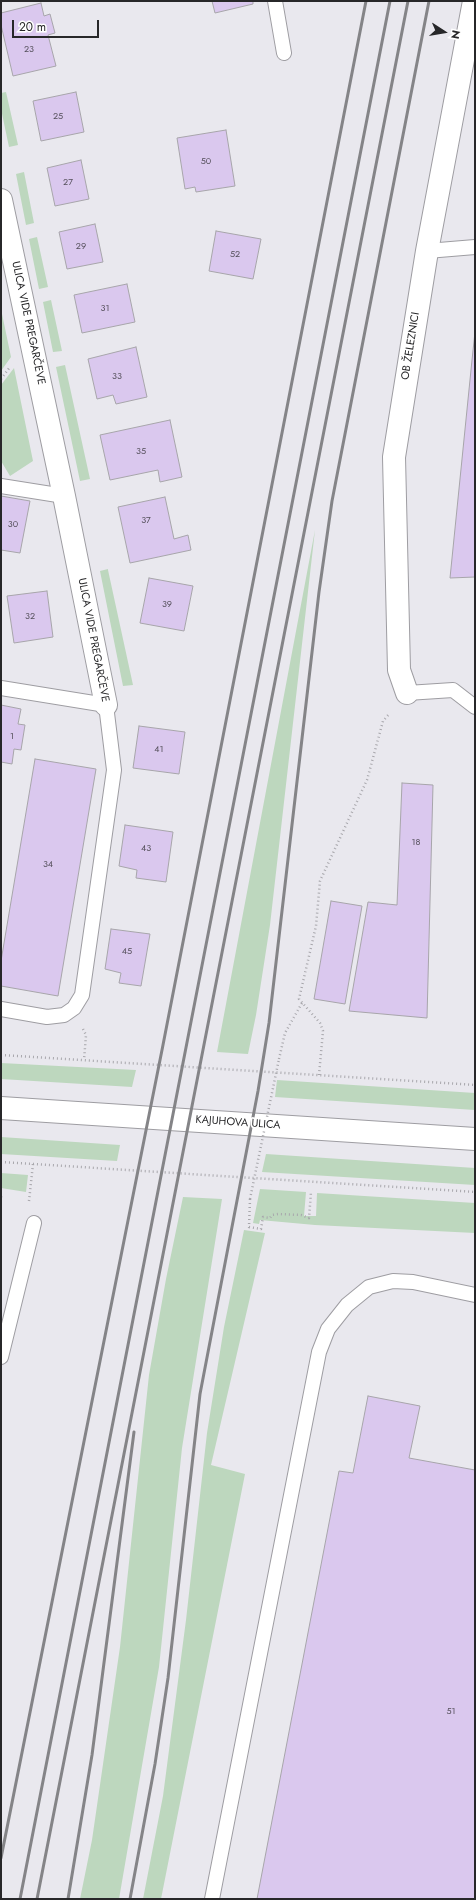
<!DOCTYPE html>
<html>
<head>
<meta charset="utf-8">
<style>
	body { margin:0 }
	#map { position:relative; width:476px; height:1900px; overflow:hidden; background:#e9e8ee; font-family:Jost,sans-serif }
	canvas { display:block }
	.frame { position:absolute; inset:0; border:2px solid #272729; pointer-events:none }
	.north { position:absolute; left:424px; top:12px; width:40px; height:40px; -webkit-text-stroke:3px #fff; paint-order:stroke; rotate:102deg; font-size:11px; font-weight:700; line-height:16px; text-align:center; color:#272729 }
	.north::after { content:''; display:block; margin:auto; width:14px; height:18px; background:#272729; clip-path:polygon(50% 0,100% 100%,50% 72%,0 100%) }
	.scale { position:absolute; left:12px; top:20px; width:87px; height:18px; box-sizing:border-box; border:2px solid #272729; border-top:0; padding-left:5px; font-size:12px; line-height:14px; white-space:nowrap; color:#272729; -webkit-text-stroke:3px #fff; paint-order:stroke }
</style>
</head>
<body>
<div id="map">
<canvas width="476" height="1900"></canvas>
<div class="frame"></div>
<div class="north">N</div>
<div class="scale">20 m</div>
</div>
<script>
const c = document.querySelector('canvas').getContext('2d');
c.lineJoin = 'round';
function fillPath(path, color) {
  c.fillStyle = color;
  c.fill(path, 'evenodd');
}
function shape(rows) {
  const path = new Path2D();
  for (const r of rows) {
    path.moveTo(r[0], r[1]);
    for (let i = 2; i < r.length; i += 2) path.lineTo(r[i], r[i + 1]);
  }
  return path;
}
function strokePath(path, color, width, dash) {
  c.strokeStyle = color;
  c.lineWidth = width;
  c.lineCap = dash ? 'butt' : 'round';
  c.setLineDash(dash || []);
  c.stroke(path);
}
function label(font, color, halo, rows, align = 'center') {
  c.font = font + ' Jost,sans-serif';
  c.lineWidth = 3.5;
  c.setLineDash([]);
  c.textBaseline = 'middle';
  c.strokeStyle = halo;
  c.fillStyle = color;
  for (const [text, x, y, turn = 0] of rows) {
    c.save();
    c.translate(x, y);
    c.rotate((+turn || 0) * Math.PI / 180);
    c.textAlign = isNaN(turn) ? turn : align;
    if (halo) c.strokeText(text, 0, 0);
    c.fillText(text, 0, 0);
    c.restore();
  }
}
fillPath(shape([
	[6,92,18,145,9,147,1,109,1,93],
	[24,172,34,223,26,225,16,174],
	[37,237,48,287,39,289,29,239],
	[51,300,62,351,53,352,43,302],
	[1,309,11,357,1,371],
	[65,365,90,479,80,481,56,367],
	[14,368,33,461,10,476,1,461,1,385],
	[315,530,270,925,256,1015,248,1054,217,1052],
	[108,569,108,570,133,685,123,686,100,571],
	[1,1063,136,1070,132,1087,1,1079],
	[277,1080,475,1093,475,1110,275,1097],
	[1,1137,120,1145,117,1161,1,1154],
	[266,1154,475,1168,475,1185,262,1172],
	[1,1173,28,1175,26,1192,1,1188],
	[260,1189,306,1192,304,1216,316,1216,317,1193,475,1203,475,1233,315,1225,260,1220,259,1224,253,1223],
	[183,1197,222,1199,182,1448,159,1667,119,1899,80,1899,92,1840,120,1647,149,1375,166,1279],
	[244,1230,265,1233,211,1465,245,1474,161,1899,143,1899,163,1796,186,1620,207,1433,224,1327]
]), '#bdd7be');
const building = shape([
	[212,1,253,1,253,4,215,13,212,1],
	[41,3,44,16,50,14,55,33,48,35,56,66,13,76,1,25,1,13,41,3],
	[76,92,84,132,41,141,33,101,76,92],
	[226,130,235,186,196,192,195,187,185,189,177,138,226,130],
	[81,160,89,199,55,206,47,168,81,160],
	[95,224,103,262,67,269,59,232,95,224],
	[216,231,261,239,253,279,209,271,216,231],
	[127,284,135,322,82,333,74,295,127,284],
	[475,332,475,577,450,578,472,360,475,332],
	[136,347,147,397,116,404,113,395,97,399,88,359,136,347],
	[170,420,182,477,160,482,158,470,110,480,100,435,170,420],
	[1,496,30,501,20,553,1,550,1,496],
	[165,497,174,539,188,535,191,550,130,563,118,507,165,497],
	[149,578,193,586,184,631,140,623,149,578],
	[47,591,53,637,14,643,7,596,47,591],
	[1,705,21,709,18,724,25,725,21,750,14,749,12,764,1,762,1,705],
	[139,726,185,732,179,774,133,768,139,726],
	[35,759,96,769,58,996,1,986,1,961,35,759],
	[402,783,433,785,427,1018,349,1011,368,902,397,905,402,783],
	[125,825,173,832,166,882,136,878,137,870,119,866,125,825],
	[331,901,362,906,345,1004,314,999,331,901],
	[111,929,150,934,141,986,119,983,121,973,105,969,111,929],
	[368,1396,420,1406,409,1458,475,1470,475,1899,257,1899,339,1471,353,1473,368,1396]
]);
fillPath(building, '#dac8ee');
strokePath(building, '#a7a5aa', 1);
const lane = shape([
	[275,1,284,53],
	[427,251,475,247],
	[1,486,64,496],
	[1,688,106,705,114,770,82,995,74,1008,64,1015,47,1017,1,1009],
	[407,693,453,690,475,707],
	[1,1357,34,1223],
	[212,1899,319,1352,328,1329,347,1305,369,1287,393,1281,413,1282,475,1295]
]);
const street = shape([
	[1,200,64,496,106,705],
	[407,693,399,670,394,457,427,251,474,1]
]);
const secondary = shape([
	[1,1108,475,1139]
]);
strokePath(lane, '#9e9da2', 16);
strokePath(street, '#9e9da2', 24);
strokePath(secondary, '#9e9da2', 24);
strokePath(shape([
	[1,379,10,367],
	[83,1029,86,1035,84,1060],
	[1,1055,475,1085],
	[279,1059,285,1033,302,1003],
	[319,1075,323,1031,320,1023,299,999,316,926,320,881,367,780,383,721,390,713],
	[1,1162,475,1192],
	[1,1197,2,1194],
	[250,1199,249,1227,261,1229,263,1217,270,1218,272,1215,278,1214,301,1215,309,1218,311,1192],
	[29,1201,33,1164]
]), '#a8a7ac', 2.5, [1, 3]);
strokePath(lane, '#fff', 14);
strokePath(street, '#fff', 22);
strokePath(secondary, '#fff', 22);
strokePath(shape([
	[1,1858,162,1050,366,1],
	[20,1899,390,1],
	[37,1899,408,1],
	[68,1899,92,1755,134,1432],
	[130,1899,155,1764,168,1678,200,1394,258,1091,269,1023,319,592,332,501,429,1]
]), '#848487', 3);
strokePath(shape([
	[250,1199,279,1059]
]), '#a8a7ac', 2.5, [1, 3]);
label('9px', '#544f5a', null, [
	["23",29,50],
	["25",58,117],
	["50",206,162],
	["27",68,183],
	["29",81,247],
	["52",235,255],
	["31",105,309],
	["33",117,377],
	["35",141,452],
	["37",146,521],
	["30",13,525],
	["39",167,605],
	["32",30,617],
	["1",12,737],
	["41",159,750],
	["18",416,843],
	["43",146,849],
	["34",48,865],
	["45",127,952],
	["51",451,1712]
]);
label('11px', '#272729', '#fff', [
	["ULICA VIDE PREGARČEVE",28,323,78],
	["OB ŽELEZNICI",411,346,-81],
	["ULICA VIDE PREGARČEVE",93,640,79],
	["KAJUHOVA ULICA",238,1123,4]
]);
</script>
</body>
</html>
